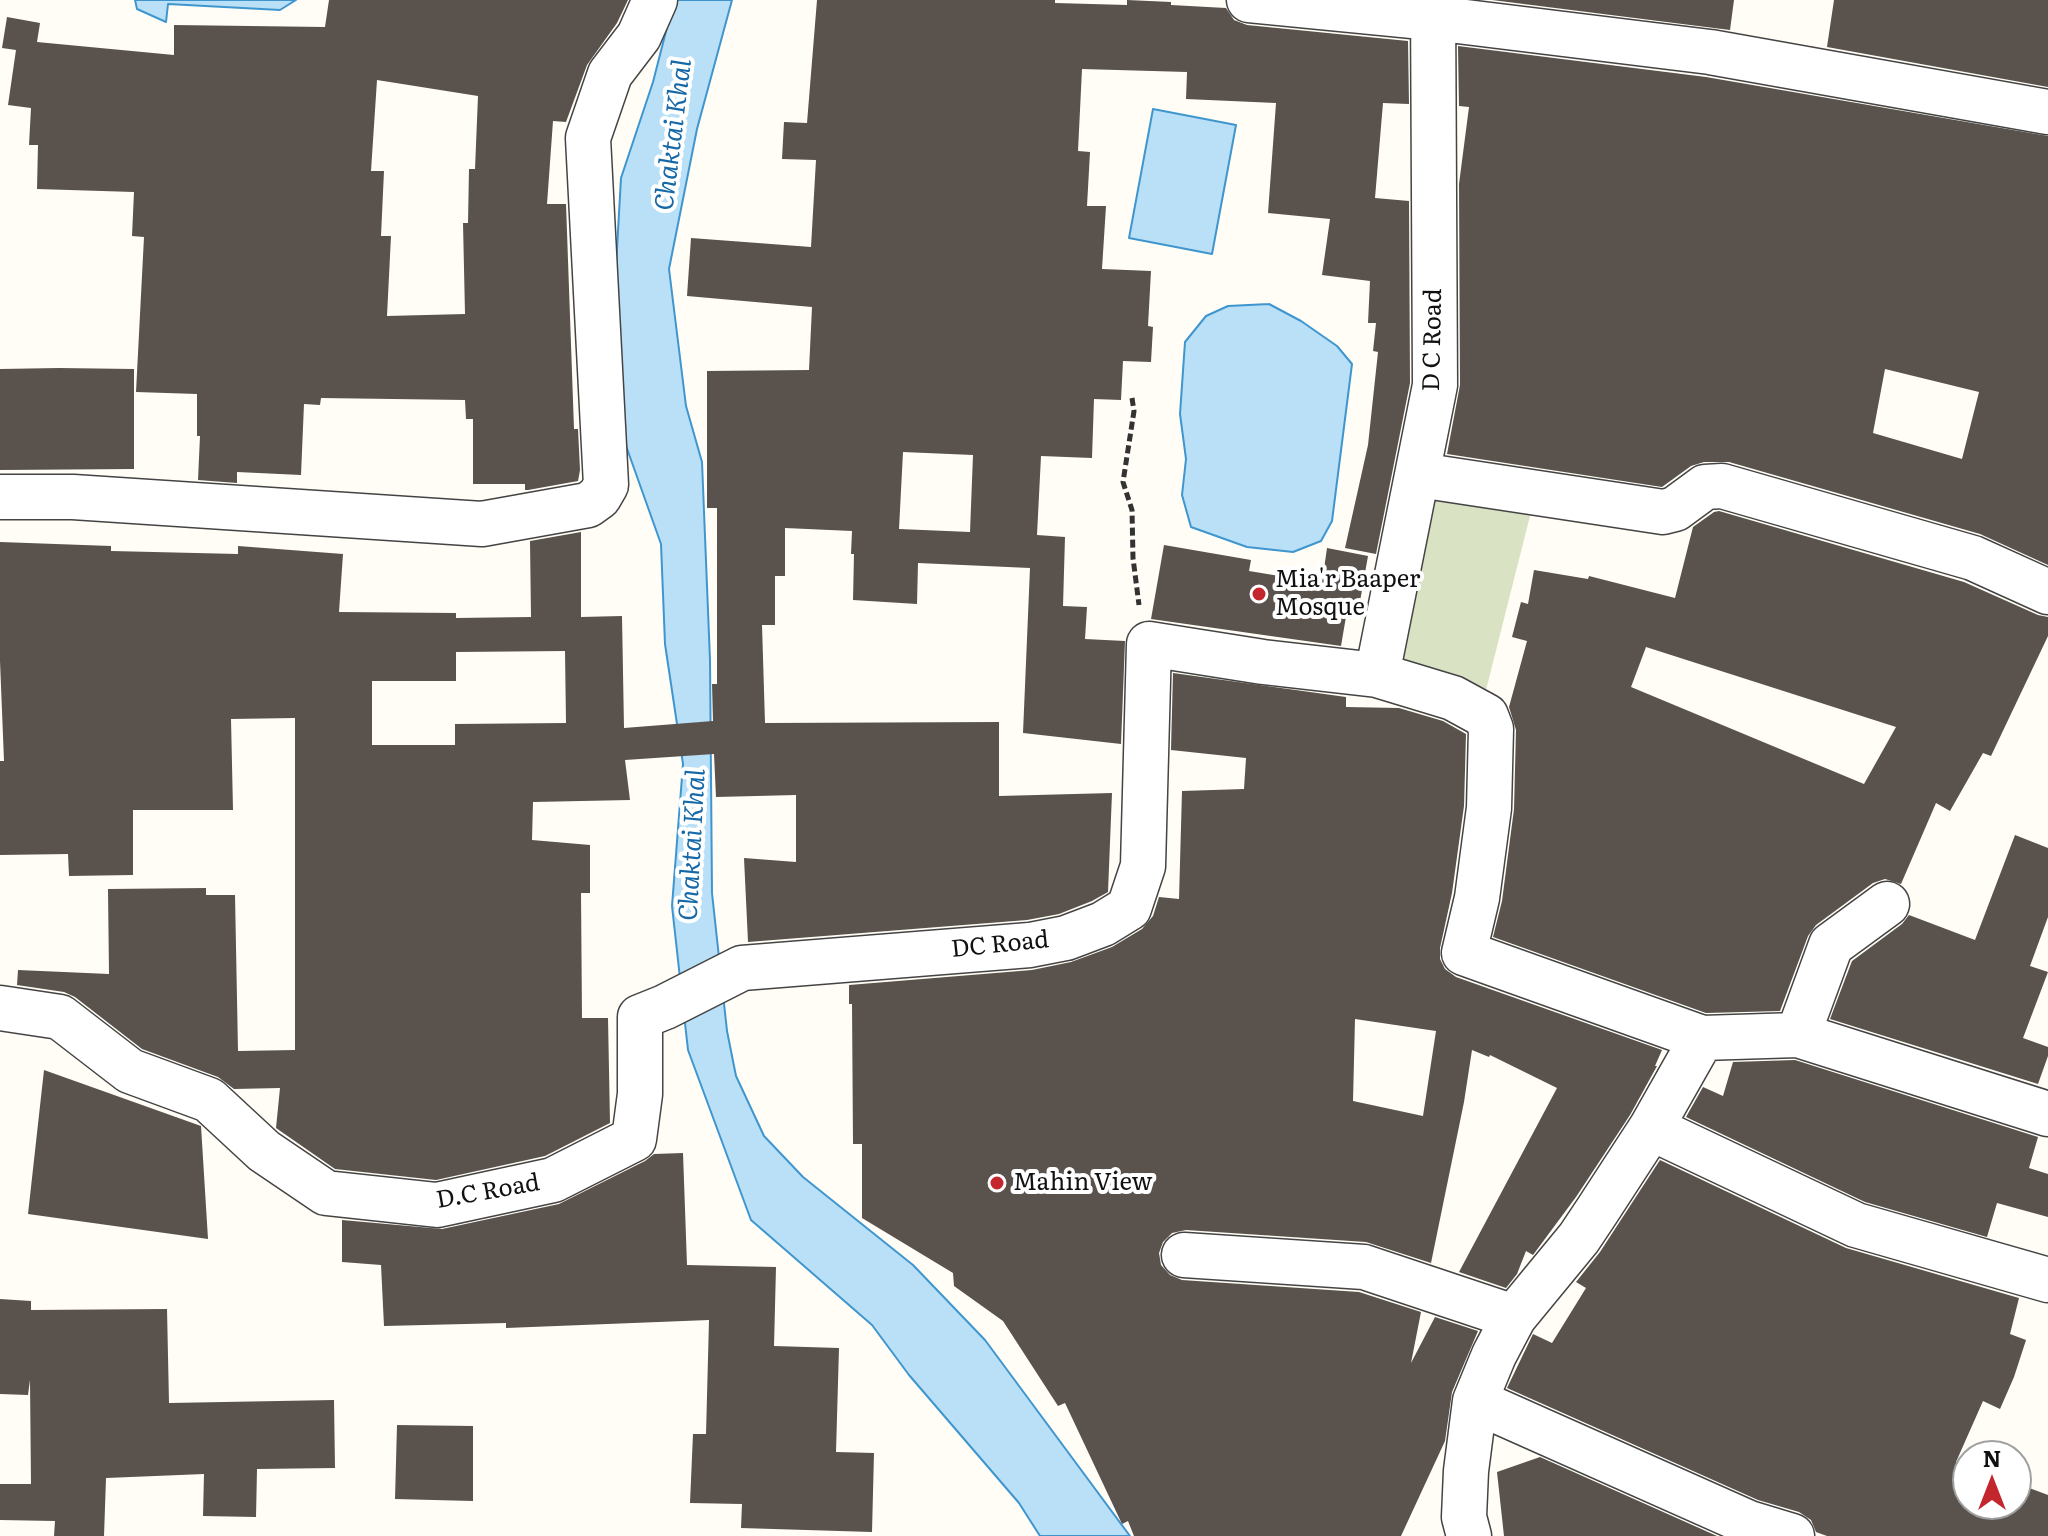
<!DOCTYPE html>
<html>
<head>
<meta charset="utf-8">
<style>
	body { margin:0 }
	#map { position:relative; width:2048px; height:1536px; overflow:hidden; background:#fffdf5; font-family:Literata,serif }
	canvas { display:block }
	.north { position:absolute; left:1952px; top:1440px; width:80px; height:80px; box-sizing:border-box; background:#fff; border:2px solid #a0a0a0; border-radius:50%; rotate:0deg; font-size:22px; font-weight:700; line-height:32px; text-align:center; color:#111 }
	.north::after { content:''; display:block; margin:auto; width:28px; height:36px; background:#c4262e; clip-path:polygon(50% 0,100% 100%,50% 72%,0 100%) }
</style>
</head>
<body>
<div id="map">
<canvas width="2048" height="1536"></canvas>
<div class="north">N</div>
</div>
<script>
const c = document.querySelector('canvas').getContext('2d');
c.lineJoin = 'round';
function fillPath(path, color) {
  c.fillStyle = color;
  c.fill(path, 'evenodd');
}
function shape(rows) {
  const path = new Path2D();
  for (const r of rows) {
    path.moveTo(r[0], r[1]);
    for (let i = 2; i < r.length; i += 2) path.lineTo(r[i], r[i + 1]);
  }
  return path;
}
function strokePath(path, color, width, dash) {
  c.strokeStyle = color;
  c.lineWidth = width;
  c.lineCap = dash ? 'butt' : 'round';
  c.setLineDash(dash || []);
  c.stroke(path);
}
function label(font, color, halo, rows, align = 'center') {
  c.font = font + ' Literata,serif';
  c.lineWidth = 8;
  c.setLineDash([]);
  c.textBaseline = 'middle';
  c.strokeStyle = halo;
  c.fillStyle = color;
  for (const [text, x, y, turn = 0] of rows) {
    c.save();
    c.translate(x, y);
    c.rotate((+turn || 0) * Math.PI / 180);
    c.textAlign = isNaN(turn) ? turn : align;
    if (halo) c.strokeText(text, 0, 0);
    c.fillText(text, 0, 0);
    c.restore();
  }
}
fillPath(shape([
	[1431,487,1531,512,1485,694,1385,669]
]), '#d9e3c4');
const water = shape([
	[135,0,296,0,280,10,168,4,166,22,137,9,135,0],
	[674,0,732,0,697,129,669,269,686,406,702,462,710,660,712,893,727,1031,736,1076,764,1136,803,1177,913,1265,985,1340,1130,1536,1040,1536,1019,1503,909,1375,872,1325,751,1220,688,1050,672,906,683,764,665,644,661,544,625,443,613,319,621,178,653,82,674,0],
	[1153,109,1236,125,1212,254,1129,238,1153,109],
	[1269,304,1301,321,1337,346,1352,364,1332,521,1321,541,1293,552,1247,547,1191,527,1182,495,1186,459,1180,414,1185,342,1206,316,1228,306,1269,304]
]);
fillPath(water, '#b9e0f7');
strokePath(water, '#3f96cf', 2);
fillPath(shape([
	[329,0,628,0,617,23,587,65,566,122,553,121,547,204,566,204,574,429,578,429,580,470,578,481,528,490,525,490,525,484,473,484,473,419,466,419,465,400,321,398,320,405,304,404,301,475,237,472,237,483,198,480,200,436,197,436,197,394,136,392,144,237,132,236,134,192,37,189,38,145,29,145,31,108,8,105,16,50,2,48,7,17,40,23,37,42,174,55,174,25,325,27],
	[377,80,478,96,475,169,469,169,468,223,463,223,465,314,387,316,391,236,381,236,384,171,371,171],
	[817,0,1055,0,1055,3,1127,5,1127,0,1171,2,1171,5,1226,8,1234,20,1247,25,1408,41,1409,104,1383,103,1375,198,1409,201,1410,383,1376,554,1345,548,1368,445,1378,352,1373,351,1376,323,1368,323,1370,281,1322,275,1330,219,1268,213,1276,103,1186,99,1187,72,1082,69,1078,151,1090,152,1087,206,1106,206,1102,269,1151,271,1148,326,1153,327,1151,362,1123,361,1121,400,1094,399,1092,458,1041,456,1037,535,1065,537,1063,606,1087,607,1085,639,1125,641,1121,744,1023,733,1030,568,918,563,917,604,853,600,854,554,851,554,852,531,785,528,785,576,775,576,775,625,762,625,765,723,999,722,999,796,1112,793,1108,892,1092,901,1059,914,1027,920,748,942,744,858,796,862,796,795,716,797,714,754,625,760,630,800,533,802,532,840,590,845,590,893,581,893,582,1018,608,1018,610,1123,545,1156,436,1180,335,1169,276,1128,280,1088,234,1089,218,1077,142,1049,75,997,64,992,17,985,18,970,109,974,108,889,206,888,206,895,235,895,238,1051,295,1050,295,718,231,719,233,810,133,810,133,875,69,876,68,854,0,855,0,761,4,761,0,661,0,542,111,546,111,551,238,554,238,546,343,554,339,612,456,613,456,618,531,617,530,541,581,532,581,617,622,616,624,728,713,721,712,684,717,684,717,508,707,508,707,371,809,370,812,307,687,296,691,238,811,247,816,160,782,159,784,122,807,123],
	[903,452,973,455,970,532,899,529],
	[565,651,566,723,455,724,455,745,372,745,372,681,456,681,456,652],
	[1492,0,1734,0,1730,30],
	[1834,0,2048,0,2048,87,1827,47],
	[1458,46,1706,77,2048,136,2048,565,1980,534,1729,462,1704,462,1691,466,1662,487,1447,454,1460,385,1459,184,1469,107,1459,106],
	[1885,369,1979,392,1962,459,1873,433],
	[59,368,134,369,134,469,0,470,0,369],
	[1719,511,1964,582,2038,615,2048,617,2048,636,1991,756,1983,753,1950,811,1936,803,1901,884,1885,879,1873,883,1816,925,1808,936,1780,1011,1706,1013,1493,937,1502,901,1514,809,1516,730,1509,707,1527,641,1512,637,1521,602,1528,604,1534,570,1588,579,1589,576,1675,598,1693,527,1714,512],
	[1646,647,1896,727,1864,784,1631,687],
	[1164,545,1251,560,1249,571,1322,583,1327,548,1368,556,1359,607,1348,605,1341,646,1151,619],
	[1173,673,1346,697,1346,707,1399,708,1443,721,1466,734,1464,806,1452,893,1440,948,1440,959,1445,969,1456,977,1662,1050,1655,1066,1657,1066,1630,1115,1576,1197,1533,1255,1526,1251,1517,1274,1506,1288,1459,1272,1557,1088,1490,1055,1489,1057,1472,1050,1464,1102,1431,1263,1366,1242,1186,1230,1172,1233,1163,1242,1159,1253,1161,1265,1170,1275,1182,1280,1359,1292,1421,1312,1411,1363,1435,1317,1478,1331,1452,1392,1445,1441,1401,1536,1134,1536,1128,1521,1122,1524,1065,1403,1058,1406,1003,1321,954,1286,953,1273,862,1218,862,1144,853,1144,852,1004,849,1004,849,985,1032,970,1071,962,1112,947,1142,929,1153,916,1159,897,1179,899,1182,791,1244,789,1246,758,1171,750],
	[1355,1019,1436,1031,1423,1116,1353,1101],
	[2015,835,2048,848,2048,917,2030,966,2048,972,2023,1038,2048,1047,2048,1056,2038,1084,1830,1019,1852,961,1902,924,1909,915,1975,940],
	[1795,1060,2038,1137,2029,1168,2048,1174,2048,1217,1997,1203,1987,1237,1865,1202,1686,1117,1703,1087,1723,1096,1733,1062],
	[44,1070,201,1126,208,1239,28,1214],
	[683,1153,687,1265,776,1267,774,1346,839,1348,836,1452,874,1453,872,1532,741,1528,742,1504,690,1503,693,1434,706,1434,709,1320,506,1328,506,1323,384,1326,381,1265,342,1262,342,1220,442,1229,559,1204,645,1161,654,1154],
	[1660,1160,1846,1248,2019,1298,2010,1334,2026,1340,2014,1377,2000,1409,1983,1401,1956,1462,1968,1466,1968,1504,2016,1504,2016,1483,2048,1495,2048,1536,1827,1536,1816,1532,1811,1520,1799,1512,1758,1500,1507,1388,1533,1334,1552,1343,1586,1288,1576,1282,1600,1252],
	[0,1299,31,1301,31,1310,167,1309,169,1403,334,1400,335,1468,257,1469,256,1517,203,1516,204,1474,106,1478,104,1536,54,1536,55,1521,0,1520,0,1484,31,1484,30,1380,28,1395,0,1394],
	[397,1425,473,1426,473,1501,395,1499],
	[1540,1457,1717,1536,1504,1536,1497,1472]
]), '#5a524d');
const minor = shape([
	[1249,0,1433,18,1710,52,2048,112],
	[1419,475,1663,512,1675,509,1705,487,1722,486,1973,558,2048,592],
	[0,497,73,497,482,524,588,505,599,497,606,485,588,138,610,74,639,36,655,0],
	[1377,675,1435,385,1433,0],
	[0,1008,60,1017,130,1071,209,1100,264,1151,326,1193,437,1205,553,1180,634,1139,640,1094,640,1017,665,1007,742,968,1030,945,1066,938,1103,924,1129,908,1143,866,1149,644,1263,662,1377,675,1453,698,1486,716,1491,729,1489,808,1477,898,1464,953,1702,1038,1798,1035,2048,1114],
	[1798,1035,1831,945,1887,904],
	[1651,1128,1856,1225,2048,1280],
	[1184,1255,1364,1267,1514,1317],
	[1475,1401,1749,1523,1792,1536],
	[1469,1536,1464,1517,1466,1471,1475,1401,1494,1355,1514,1317,1579,1238,1597,1211,1651,1128,1702,1038]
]);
strokePath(minor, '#444', 47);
strokePath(shape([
	[1132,398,1134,411,1123,482,1132,510,1133,558,1139,605]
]), '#333', 5, [8, 4]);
strokePath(minor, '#fff', 44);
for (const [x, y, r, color] of [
	[1259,594,8,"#c4262e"],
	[997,1183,8,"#c4262e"]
]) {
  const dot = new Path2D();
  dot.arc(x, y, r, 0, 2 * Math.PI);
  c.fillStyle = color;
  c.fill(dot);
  strokePath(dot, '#fff', 3);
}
label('24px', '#111', '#fff', [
	["D C Road",1433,340,-89],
	["DC Road",1000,945,-6],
	["D.C Road",488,1192,-10]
]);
label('24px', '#111', '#fff', [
	["Mia'r Baaper",1275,580],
	["Mosque",1275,608],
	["Mahin View",1013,1183]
], 'left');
label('italic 26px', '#1768a6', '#fff', [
	["Chaktai Khal",674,135,-83],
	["Chaktai Khal",693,845,-87]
]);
</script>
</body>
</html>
